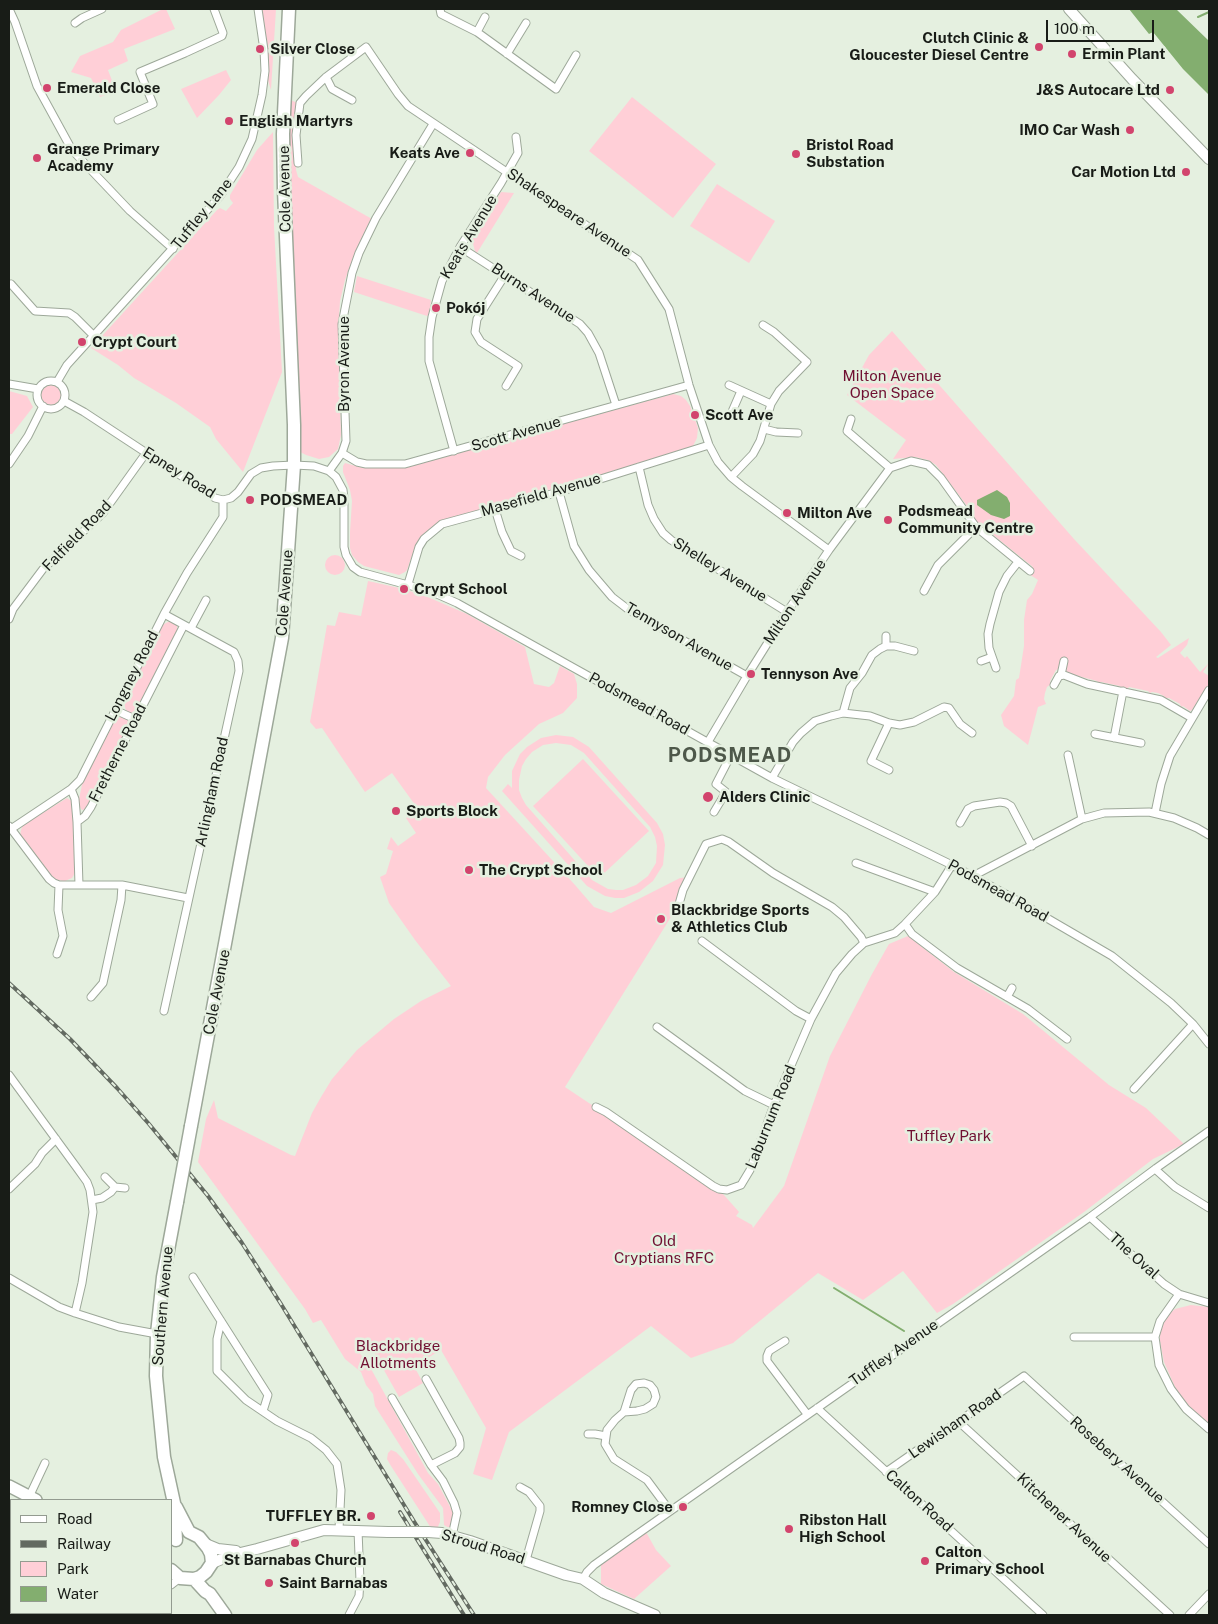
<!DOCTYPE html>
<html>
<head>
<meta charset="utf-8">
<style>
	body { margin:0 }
	#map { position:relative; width:1218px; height:1624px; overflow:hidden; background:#e5f0e0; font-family:"Public Sans",sans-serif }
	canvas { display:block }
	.frame { position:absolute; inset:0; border:10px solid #181c17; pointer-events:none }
	.legend { position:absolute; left:10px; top:1499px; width:162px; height:115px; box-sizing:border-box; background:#e5f0e0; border:1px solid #939b90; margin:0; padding:6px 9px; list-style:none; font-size:15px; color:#181c17 }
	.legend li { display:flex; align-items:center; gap:10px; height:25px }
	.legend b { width:25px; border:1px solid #939b90 }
	.scale { position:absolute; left:1046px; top:20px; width:108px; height:22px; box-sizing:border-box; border:2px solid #181c17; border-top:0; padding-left:6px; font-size:15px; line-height:18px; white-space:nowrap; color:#181c17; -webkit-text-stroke:4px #e5f0e0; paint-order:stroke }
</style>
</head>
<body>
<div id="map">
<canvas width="1218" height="1624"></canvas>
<div class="frame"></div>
<ul class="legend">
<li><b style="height:6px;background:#fff"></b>Road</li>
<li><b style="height:6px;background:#636a61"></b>Railway</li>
<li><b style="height:14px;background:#ffcfd7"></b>Park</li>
<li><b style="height:14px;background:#83ae6f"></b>Water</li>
</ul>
<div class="scale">100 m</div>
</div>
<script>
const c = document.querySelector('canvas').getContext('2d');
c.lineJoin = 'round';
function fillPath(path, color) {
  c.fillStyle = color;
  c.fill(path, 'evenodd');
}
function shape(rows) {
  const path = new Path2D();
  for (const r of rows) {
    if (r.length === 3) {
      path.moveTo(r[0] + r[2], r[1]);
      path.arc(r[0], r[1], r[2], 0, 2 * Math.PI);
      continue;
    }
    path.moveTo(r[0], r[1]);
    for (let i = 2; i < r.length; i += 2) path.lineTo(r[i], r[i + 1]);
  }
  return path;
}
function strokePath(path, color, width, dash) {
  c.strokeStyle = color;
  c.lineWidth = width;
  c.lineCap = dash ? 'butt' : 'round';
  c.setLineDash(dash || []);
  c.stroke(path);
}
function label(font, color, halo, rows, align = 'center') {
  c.font = font + ' "Public Sans",sans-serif';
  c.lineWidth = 5;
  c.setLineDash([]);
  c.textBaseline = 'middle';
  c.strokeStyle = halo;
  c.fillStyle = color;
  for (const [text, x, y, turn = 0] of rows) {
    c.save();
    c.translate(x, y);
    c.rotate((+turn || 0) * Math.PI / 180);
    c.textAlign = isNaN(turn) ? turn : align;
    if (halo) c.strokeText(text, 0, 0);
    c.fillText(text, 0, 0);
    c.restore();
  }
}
fillPath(shape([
	[163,9,166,9,175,29,124,49,128,61,108,70,116,91,100,97,91,78,71,72,80,56,113,42,121,30],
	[257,9,276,9,271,90,265,71],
	[226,70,231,80,219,95,197,118,181,89],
	[632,97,716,164,673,218,589,151],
	[290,100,298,103,297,108,296,170,298,177,372,219,353,258,345,280,340,301,338,333,341,435,338,449,329,457,319,459,306,455,300,452,299,437,289,175],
	[273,132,274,227,282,372,243,472,216,439,210,427,176,403,134,378,118,365,91,348,217,210,220,208,226,211,233,203,230,199,230,195,257,150],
	[717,184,775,221,749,263,690,226],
	[501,192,514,193,477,253,475,251,472,240],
	[357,276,431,300,429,314,427,316,354,292],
	[892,331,1074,539,1161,632,1171,645,1156,657,1158,658,1189,638,1187,645,1180,653,1185,658,1187,656,1200,672,1209,663,1203,672,1209,676,1209,684,1192,710,1190,711,1183,706,1181,707,1180,704,1169,698,1165,698,1164,696,1158,693,1152,692,1150,693,1148,691,1129,687,1127,689,1121,688,1120,686,1101,682,1099,684,1097,681,1078,676,1077,678,1067,673,1062,659,1059,669,1056,670,1050,681,1051,684,1047,687,1045,693,1044,699,1046,704,1038,707,1028,745,1004,726,1001,715,1014,696,1016,680,1019,678,1024,646,1024,620,1027,600,1032,594,1038,580,1029,574,1033,567,977,522,966,508,968,507,936,465,928,460,915,457,893,459,906,440,847,395,869,355],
	[51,395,10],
	[9,391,27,396,33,407,12,434,9,434],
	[673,394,681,396,686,400,690,406,698,428,697,438,692,448,439,522,420,538,414,550,407,570,405,572,399,575,364,566,358,562,352,555,350,548,350,532,352,501,350,490,343,472,343,466,345,463,363,468,405,467],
	[335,565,10],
	[368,581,404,589,430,598,467,614,525,647,534,684,549,687,554,683,560,666,574,674,577,684,577,698,563,713,539,724,505,755,488,777,486,788,575,885,594,907,611,913,680,878,691,877,679,904,565,1087,713,1186,724,1195,739,1212,736,1216,752,1225,753,1228,784,1186,830,1056,872,974,889,944,908,936,954,972,1023,1014,1109,1085,1146,1108,1184,1144,1153,1159,1084,1212,953,1304,937,1313,903,1271,863,1300,818,1273,733,1343,691,1358,651,1326,509,1432,492,1480,473,1474,486,1428,441,1350,414,1366,423,1383,399,1397,371,1347,364,1349,359,1352,370,1367,428,1473,438,1484,455,1516,454,1522,449,1528,444,1525,443,1508,418,1474,375,1406,373,1394,366,1385,361,1372,345,1359,321,1320,313,1323,305,1309,198,1162,206,1119,214,1100,218,1118,291,1155,295,1156,312,1113,321,1097,332,1079,357,1050,394,1019,421,1001,451,986,415,940,389,903,380,877,386,874,393,851,387,849,391,837,398,846,416,833,406,818,418,809,392,773,365,792,322,728,316,729,310,722,327,625,335,626,339,612,361,616],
	[170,621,177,625,177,632,136,711,133,714,130,713,126,710,123,702,162,625],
	[120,716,128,719,129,725,91,801,86,809,82,810,79,806,79,799,83,780,114,720],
	[556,735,573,737,589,747,657,823,663,834,665,845,663,865,653,881,639,892,624,898,615,898,605,896,587,886,502,791,508,784,512,788,512,771,520,754,527,747,541,738],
	[556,743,571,745,584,753,650,827,655,837,657,846,656,863,648,876,636,885,623,890,616,890,608,889,592,880,526,805,522,798,519,790,519,780,522,766,526,759,532,752,543,745],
	[583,759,649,831,599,878,533,806],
	[67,798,73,802,76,871,72,878,65,881,56,880,50,875,20,836,21,830,23,825],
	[1191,1305,1209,1307,1209,1426,1189,1408,1175,1387,1164,1362,1160,1341,1160,1332,1164,1321,1167,1316,1175,1309],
	[391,1450,396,1452,403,1459,440,1513,440,1522,437,1529,431,1528,391,1466,387,1459,388,1453],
	[646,1532,656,1550,671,1566,634,1599,601,1584,601,1564]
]), '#ffcfd7');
fillPath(shape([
	[1129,9,1176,9,1209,41,1209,95,1183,69,1153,32,1149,34],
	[997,490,1007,497,1010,503,1010,516,1004,519,991,515,977,505,977,500]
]), '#83ae6f');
strokePath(shape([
	[1198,17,1209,12],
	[834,1288,904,1331]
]), '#83ae6f', 2);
const street = shape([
	[9,9,15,22,37,86,72,150,130,211,173,249],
	[440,9,441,14,477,32,556,89,576,55],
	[75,23,82,18,102,9],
	[477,32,485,17],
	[507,54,526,23],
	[326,77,332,89,352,100],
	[118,120,153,104,140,72,185,53,222,36,223,33,214,9],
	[298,163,296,135,300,103,306,96,326,77,366,47,398,94,408,106,638,260,669,309,689,385,709,445,718,462,731,477,742,486,829,550],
	[460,247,580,324,588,333,599,353,616,405],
	[505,275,477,319,475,332,481,342,518,366,506,386],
	[11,284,35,311,69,313,75,317,94,336],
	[51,395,14],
	[57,382,67,365,220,196,239,167,252,139,262,95,265,71,264,50,258,9],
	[9,384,38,389],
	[729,385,771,404],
	[64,401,84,412,215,498,223,500,231,498,238,492,251,474,261,468,273,466,294,465,314,466,329,471,336,477,343,490,344,498,344,547,346,555,353,567,360,572,430,591,457,603,772,778,952,865,1009,896,1112,956,1171,1003,1193,1024,1209,1044],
	[731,414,741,391],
	[851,419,847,431,890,468],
	[764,429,776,432,798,433],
	[454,451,429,361,429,337,432,317,442,281,460,247,501,183,518,153,516,137],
	[342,453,357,462,366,464,405,464,689,385],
	[9,464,28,436,43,406],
	[639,467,648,505,654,519,663,533,671,540,787,612],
	[329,471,342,453,346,441,342,324,352,273,359,253,376,218,433,124],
	[731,477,753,454,760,441,771,404,779,391,807,362,774,332,763,325],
	[559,492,574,546,589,570,612,597,629,610,747,676],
	[495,509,502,532,511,551,521,556],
	[408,584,419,547,424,539,442,524,559,492,709,445],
	[924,591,938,565,976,527],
	[164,614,234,652,238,661,239,671,164,1011],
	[9,619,13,609,43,569,103,513,146,453],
	[191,628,206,600],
	[886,636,886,646],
	[981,661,992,657],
	[996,668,989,648,988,634,990,624,999,592,1007,576,1018,562],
	[1061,675,1064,661],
	[1054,685,1059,676,1064,675,1087,684,1161,700,1192,718],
	[115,710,135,719],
	[843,713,850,688,862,673,872,655,880,649,886,646,895,646,914,651],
	[1095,734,1141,743],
	[1114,738,1123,691],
	[708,742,747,676,787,612,829,550,890,468,911,461,928,465,941,478,976,527,1030,571],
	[1068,755,1082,819],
	[889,770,871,761,889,723],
	[772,778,793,742,801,733,815,721,831,716,843,713,870,716,889,723,900,725,914,722,944,707,949,708,960,724,972,733],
	[71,789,75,799,77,822],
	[714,812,726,792,716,784,731,755],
	[1155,813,1161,784,1170,756,1209,690],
	[960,823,968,809,974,806,1000,802,1006,803,1011,806,1032,846],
	[9,826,49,879,54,883,59,885,122,885,188,898],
	[11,829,71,789,80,780,164,614,187,573,223,517,223,500],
	[856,863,935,892],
	[952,865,935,892,905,924,912,934,957,968,1028,1009,1067,1039],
	[973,876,1082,819,1104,813,1149,812,1174,818,1197,828,1209,835],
	[79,885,77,822,85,816,91,807,184,625],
	[679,904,683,890,706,844,722,839,729,842,773,873,832,907,844,917,861,937,864,943],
	[702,941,796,1011,811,1019],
	[57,954,63,936,58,910,59,885],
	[91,997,103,983,121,900,122,885],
	[1007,997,1012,988],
	[657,1027,745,1091,774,1105],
	[9,1075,77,1168,87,1182,90,1190,93,1212,82,1283,75,1313],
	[1134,1089,1193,1024],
	[596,1107,606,1112,713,1186,719,1189,727,1190,741,1185,750,1170,774,1105,811,1019,836,973,852,954,864,943,895,933,905,924],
	[1155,1169,1175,1187,1209,1208],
	[105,1177,115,1187,125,1188],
	[9,1189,35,1164,42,1153,56,1139],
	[92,1200,102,1198,111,1192,115,1187],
	[1090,1217,1164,1284,1179,1294,1209,1303],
	[193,1277,268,1395,263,1411],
	[9,1278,59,1307,75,1313,119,1327,157,1334],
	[1179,1294,1160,1321,1155,1337,1159,1365,1171,1389,1186,1409,1209,1429],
	[221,1321,217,1339,217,1371,246,1400,277,1421,311,1438,326,1450,337,1464,341,1490,339,1529],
	[1074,1337,1155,1337],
	[785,1341,769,1351,767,1356,767,1361,807,1414],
	[426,1379,459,1438,460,1443,460,1447,455,1453,431,1465],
	[644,1383,650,1385,654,1390,656,1397,653,1404,645,1409,637,1411,624,1412,631,1390,636,1384,644,1383],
	[392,1398,431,1465,443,1481,454,1503,457,1513,452,1536],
	[817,1408,1043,1615],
	[624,1412,615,1420,607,1430,605,1444,614,1459,647,1480,670,1511],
	[959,1422,1170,1615],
	[588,1434,595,1434,606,1436],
	[886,1472,1024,1376,1209,1544],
	[520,1487,529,1492,540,1506,540,1511,526,1560],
	[29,1497,45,1463],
	[583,1579,587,1572,594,1565,629,1540,1090,1217,1155,1169,1209,1131],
	[171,1585,180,1578],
	[9,1587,11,1585],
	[160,1615,161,1613],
	[349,1615,359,1596,360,1581,358,1530],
	[1189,1615,1209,1594]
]);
const secondary = shape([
	[1069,9,1132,79,1209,159],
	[428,1532,442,1533,470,1541,566,1575,583,1579,604,1593,655,1615],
	[206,1544,218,1549,236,1551],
	[212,1563,232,1555,257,1549,324,1530,388,1532]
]);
const primary = shape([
	[9,1486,36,1500]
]);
const highway = shape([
	[191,1126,282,638,294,465,294,425,284,190,283,134,289,9],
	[176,1540,174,1503,164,1457,156,1376,157,1334,163,1277,177,1202],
	[171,1570,180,1578,194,1579,200,1577,206,1572,212,1563,211,1554,208,1548,199,1537,189,1532,176,1507],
	[194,1579,205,1591,210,1594,225,1615]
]);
strokePath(street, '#9da899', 9);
strokePath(secondary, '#9da899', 12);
strokePath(primary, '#9da899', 14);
strokePath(highway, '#9da899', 15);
strokePath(street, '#fff', 7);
strokePath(secondary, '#fff', 10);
strokePath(primary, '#fff', 11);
strokePath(highway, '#fff', 12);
const rail = shape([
	[9,983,70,1039,117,1088,149,1124,208,1196,242,1243,281,1304,415,1523,474,1615],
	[400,1512,464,1615]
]);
strokePath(rail, '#636a61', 4);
strokePath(rail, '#e5f0e0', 2, [5.5]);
const secondaryBridge = shape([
	[388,1532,428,1532]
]);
const highwayBridge = shape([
	[177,1202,191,1126]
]);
strokePath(secondaryBridge, '#9da899', 12, []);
strokePath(highwayBridge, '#9da899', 15, []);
strokePath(secondaryBridge, '#fff', 10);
strokePath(highwayBridge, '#fff', 12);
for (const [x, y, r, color] of [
	[1039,47,5,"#d2446d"],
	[260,49,5,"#d2446d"],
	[1072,54,5,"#d2446d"],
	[47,88,5,"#d2446d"],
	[1170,90,5,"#d2446d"],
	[229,121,5,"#d2446d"],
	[1130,130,5,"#d2446d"],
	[470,153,5,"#d2446d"],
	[796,154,5,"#d2446d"],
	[37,158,5,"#d2446d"],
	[1186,172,5,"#d2446d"],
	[436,308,5,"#d2446d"],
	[82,342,5,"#d2446d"],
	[695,415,5,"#d2446d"],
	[250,500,5,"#d2446d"],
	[787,513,5,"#d2446d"],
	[888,520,5,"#d2446d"],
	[404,589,5,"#d2446d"],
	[751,674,5,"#d2446d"],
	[708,797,6,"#d2446d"],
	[396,811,5,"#d2446d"],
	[469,870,5,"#d2446d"],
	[661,919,5,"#d2446d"],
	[683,1507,5,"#d2446d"],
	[371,1516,5,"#d2446d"],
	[789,1529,5,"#d2446d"],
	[295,1543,5,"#d2446d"],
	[925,1561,5,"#d2446d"],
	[269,1583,5,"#d2446d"]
]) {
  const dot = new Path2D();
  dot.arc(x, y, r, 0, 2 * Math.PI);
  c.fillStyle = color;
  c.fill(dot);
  strokePath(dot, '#e5f0e0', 2);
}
label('bold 15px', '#181c17', '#e5f0e0', [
	["Clutch Clinic &",1029,38,"right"],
	["Gloucester Diesel Centre",1029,55,"right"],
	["Silver Close",270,49],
	["Ermin Plant",1082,54],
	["Emerald Close",57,88],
	["J&S Autocare Ltd",1160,90,"right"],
	["English Martyrs",239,121],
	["IMO Car Wash",1120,130,"right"],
	["Bristol Road",806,145],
	["Substation",806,162],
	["Grange Primary",47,149],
	["Academy",47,166],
	["Keats Ave",460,153,"right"],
	["Car Motion Ltd",1176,172,"right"],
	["Pokój",446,308],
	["Crypt Court",92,342],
	["Scott Ave",705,415],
	["PODSMEAD",260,500],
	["Podsmead",898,511],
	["Community Centre",898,528],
	["Milton Ave",797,513],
	["Crypt School",414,589],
	["Tennyson Ave",761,674],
	["Alders Clinic",719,797],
	["Sports Block",406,811],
	["The Crypt School",479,870],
	["Blackbridge Sports",671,910],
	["& Athletics Club",671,927],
	["Romney Close",673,1507,"right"],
	["TUFFLEY BR.",361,1516,"right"],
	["Ribston Hall",799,1520],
	["High School",799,1537],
	["Calton",935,1552],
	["Primary School",935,1569],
	["St Barnabas Church",295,1560,"center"],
	["Saint Barnabas",279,1583]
], 'left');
label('15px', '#181c17', '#e5f0e0', [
	["Cole Avenue",285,189,-91],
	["Shakespeare Avenue",569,213,34],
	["Tuffley Lane",202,214,-51],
	["Keats Avenue",469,237,-59],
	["Burns Avenue",533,293,33],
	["Byron Avenue",344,364,-90],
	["Scott Avenue",516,434,-16],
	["Epney Road",179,473,32],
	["Masefield Avenue",541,495,-16],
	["Falfield Road",77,536,-46],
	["Shelley Avenue",720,570,32],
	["Cole Avenue",285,593,-86],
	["Milton Avenue",795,602,-56],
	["Tennyson Avenue",679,637,30],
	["Longney Road",132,676,-63],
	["Podsmead Road",639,704,29],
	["Fretherne Road",118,753,-63],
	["Arlingham Road",212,792,-78],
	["Podsmead Road",998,891,29],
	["Cole Avenue",217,992,-79],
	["Laburnum Road",771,1117,-68],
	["The Oval",1134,1256,42],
	["Southern Avenue",163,1306,-85],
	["Tuffley Avenue",894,1353,-35],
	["Lewisham Road",955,1424,-35],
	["Rosebery Avenue",1117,1460,42],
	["Calton Road",919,1501,42],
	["Kitchener Avenue",1064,1518,43],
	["Stroud Road",483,1547,17]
]);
label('15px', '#700f31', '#e5f0e0', [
	["Milton Avenue",892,376],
	["Open Space",892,393],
	["Tuffley Park",949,1136],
	["Old",664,1241],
	["Cryptians RFC",664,1258],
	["Blackbridge",398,1346],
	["Allotments",398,1363]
]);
c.letterSpacing = '1px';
label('bold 20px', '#4e584a', '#e5f0e0', [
	["PODSMEAD",730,756]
]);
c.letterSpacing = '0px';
</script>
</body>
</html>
